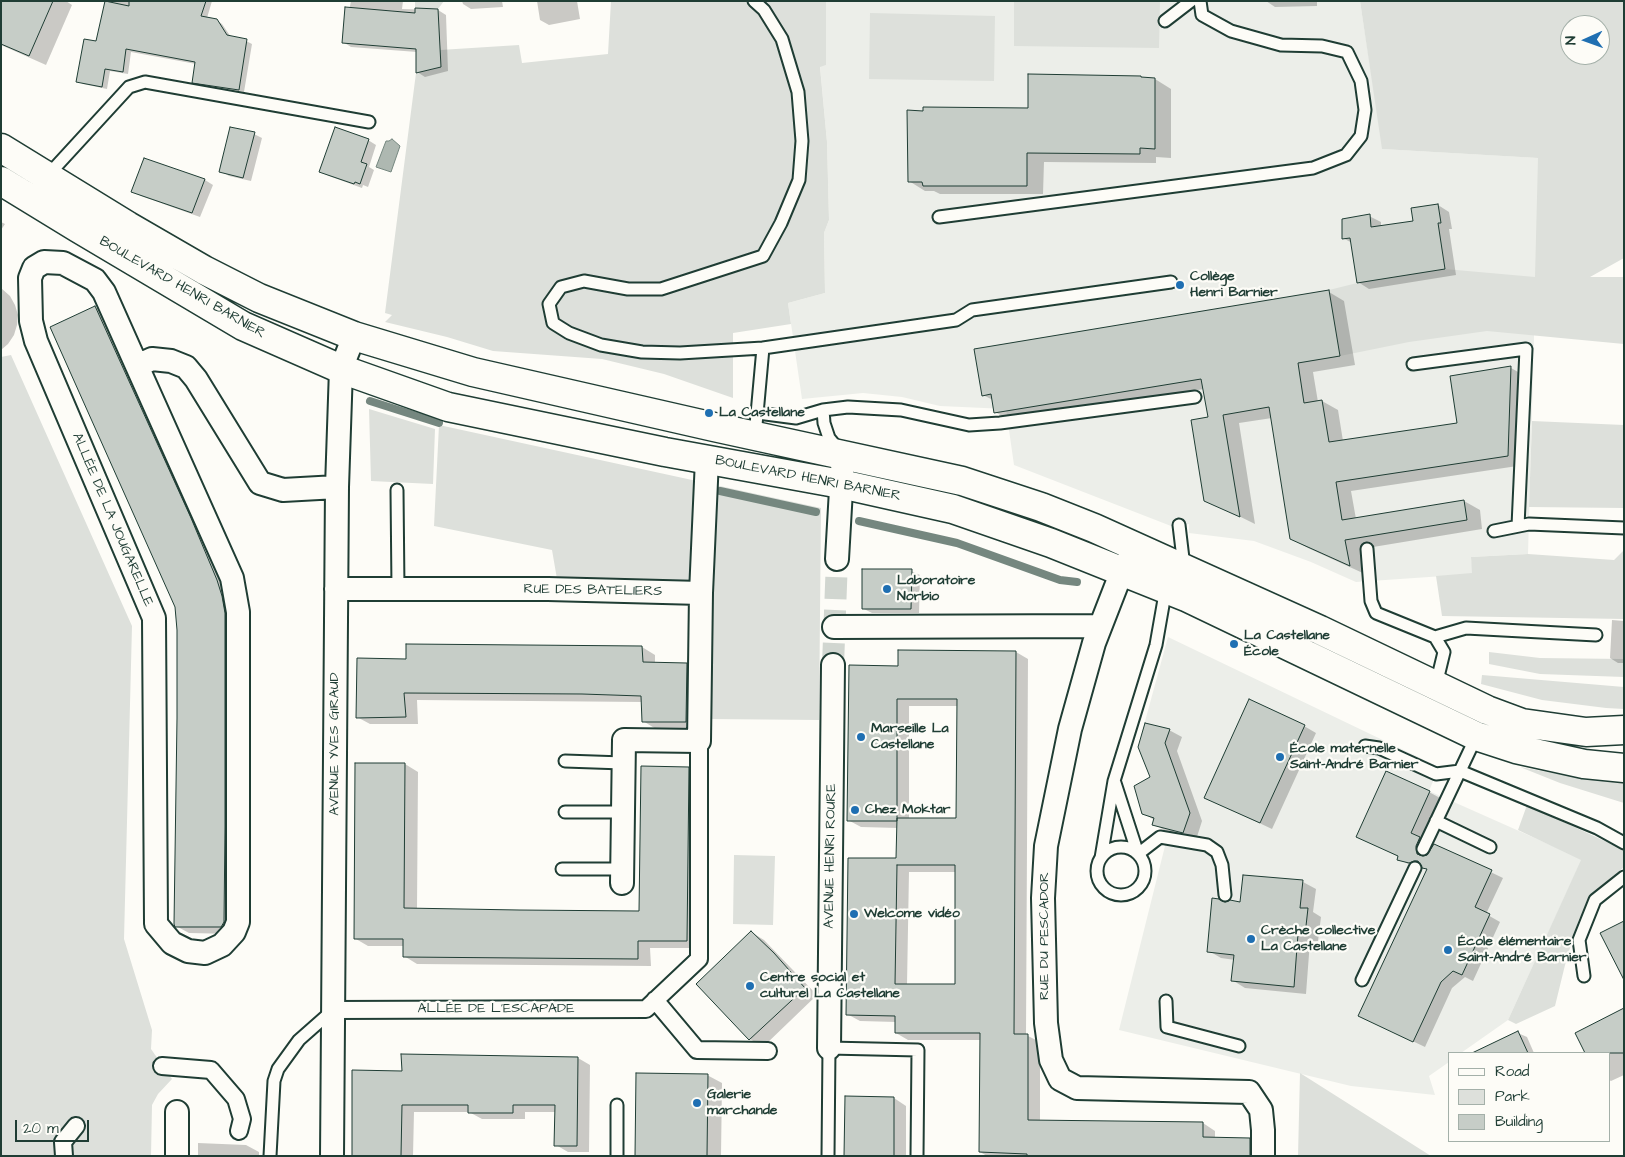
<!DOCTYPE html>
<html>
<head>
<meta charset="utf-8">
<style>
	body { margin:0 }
	#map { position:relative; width:1625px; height:1157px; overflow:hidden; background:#fdfcf7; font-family:"Architects Daughter",sans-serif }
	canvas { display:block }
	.frame { position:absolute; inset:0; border:2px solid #1f3d34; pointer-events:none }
	.legend { position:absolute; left:1448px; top:1052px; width:162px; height:90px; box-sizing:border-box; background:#fdfcf7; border:1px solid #a4b0a9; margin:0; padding:6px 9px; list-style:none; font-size:15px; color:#1f3d34 }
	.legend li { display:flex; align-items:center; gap:10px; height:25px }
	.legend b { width:25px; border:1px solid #a4b0a9 }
	.north { position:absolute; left:1560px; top:15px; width:50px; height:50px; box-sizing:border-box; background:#fdfcf7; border:1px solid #a4b0a9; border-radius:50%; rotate:268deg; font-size:14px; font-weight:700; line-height:20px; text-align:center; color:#1f3d34 }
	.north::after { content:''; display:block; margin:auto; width:18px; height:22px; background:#1f6fb2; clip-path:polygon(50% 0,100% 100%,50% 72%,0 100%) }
	.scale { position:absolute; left:15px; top:1120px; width:74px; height:22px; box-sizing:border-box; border:2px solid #1f3d34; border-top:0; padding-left:6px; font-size:15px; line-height:18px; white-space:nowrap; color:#1f3d34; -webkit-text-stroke:4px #fdfcf7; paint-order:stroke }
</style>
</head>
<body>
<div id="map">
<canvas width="1625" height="1157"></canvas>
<div class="frame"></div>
<ul class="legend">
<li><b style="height:6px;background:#fdfcf7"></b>Road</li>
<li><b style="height:14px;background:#dde0db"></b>Park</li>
<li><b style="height:14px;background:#c6cdc7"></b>Building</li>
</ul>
<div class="north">N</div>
<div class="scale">20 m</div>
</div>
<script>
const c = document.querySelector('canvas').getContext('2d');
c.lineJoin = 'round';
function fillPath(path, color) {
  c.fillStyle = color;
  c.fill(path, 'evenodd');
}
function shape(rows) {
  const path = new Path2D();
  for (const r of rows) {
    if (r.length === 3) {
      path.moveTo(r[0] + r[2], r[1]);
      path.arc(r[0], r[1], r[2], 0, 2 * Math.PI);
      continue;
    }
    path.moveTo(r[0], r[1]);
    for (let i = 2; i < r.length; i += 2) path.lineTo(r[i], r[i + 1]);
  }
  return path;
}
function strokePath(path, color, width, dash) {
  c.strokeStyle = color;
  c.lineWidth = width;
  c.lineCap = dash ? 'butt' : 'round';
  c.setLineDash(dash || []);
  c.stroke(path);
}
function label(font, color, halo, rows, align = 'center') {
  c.font = font + ' "Architects Daughter",sans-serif';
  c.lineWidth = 4.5;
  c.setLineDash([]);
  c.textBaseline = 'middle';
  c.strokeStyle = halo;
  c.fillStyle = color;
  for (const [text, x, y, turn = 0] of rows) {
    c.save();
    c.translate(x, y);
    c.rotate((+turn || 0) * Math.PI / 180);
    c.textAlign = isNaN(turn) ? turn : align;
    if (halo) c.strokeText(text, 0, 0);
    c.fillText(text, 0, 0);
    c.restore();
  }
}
fillPath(shape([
	[826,1,1360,1,1383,149,1539,158,1528,554,1471,557,1473,574,1356,582,1311,562,1254,541,1189,533,1189,524,1171,526,1014,465,1006,409,940,406,902,397,863,393,802,399,788,303,825,293,824,233,829,220,827,142,820,66,826,65],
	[1168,637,1439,767,1429,791,1582,859,1508,1020,1461,1053,1449,1053,1449,1062,1429,1076,1435,1095,1351,1086,1119,1030,1169,830,1152,825,1153,818,1142,814,1134,786,1150,777,1138,747]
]), '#eceee9');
fillPath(shape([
	[415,1,444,1,438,9,415,8],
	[611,1,826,1,826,65,820,67,827,142,829,220,824,233,825,293,788,303,791,324,733,333,733,398,664,374,602,359,493,351,447,337,385,322,392,315,385,313,416,73,440,67,440,50,519,45,522,63,608,54],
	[1014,1,1160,1,1159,48,1014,46],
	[1360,1,1624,1,1624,258,1590,277,1624,277,1624,344,1487,331,1409,342,1340,356,1329,290,1357,283,1445,269,1535,277,1538,158,1382,149],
	[1570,25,1600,25,1600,55,1570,55],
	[870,13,995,16,994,81,869,79],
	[11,355,132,626,124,939,152,1030,151,1049,172,1079,158,1094,152,1105,151,1156,1,1156,1,357],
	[369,409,435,429,433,484,371,481],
	[1532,421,1624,425,1624,508,1529,507],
	[439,425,821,508,819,720,710,719,710,583,557,579,552,550,434,526],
	[1624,550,1624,619,1442,616,1436,576,1472,573,1471,557,1528,554,1614,560],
	[1489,652,1540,658,1624,659,1624,677,1540,674,1489,664],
	[1482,675,1624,687,1624,709,1606,708,1542,700,1481,684],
	[1520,767,1580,778,1624,783,1624,803,1560,783],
	[1527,805,1624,850,1624,867,1605,884,1579,919,1566,961,1555,1006,1516,1024,1508,1020,1581,860,1518,830],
	[734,855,775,856,773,925,733,924],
	[1300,1073,1431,1156,1298,1156]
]), '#dde0db');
const water = shape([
	[392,139,400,146,391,172,376,167,386,141,389,141,392,139]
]);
fillPath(water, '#aeb8b1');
strokePath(water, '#75877f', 1);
fillPath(shape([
	[1,1,66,1,72,5,46,65,1,45],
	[107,1,212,1,207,18,216,20,222,24,231,37,246,41,252,44,244,92,199,85,193,82,196,64,131,52,128,74,110,71,107,89,83,84,78,81,97,43],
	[351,1,403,1,402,9,438,10,446,15,448,71,425,77,417,72,417,52,351,47,343,42],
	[462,1,502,1,503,7,471,9,463,4],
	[537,1,577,1,580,19,549,25,540,20],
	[1266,1,1317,1,1317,6,1275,7],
	[1155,79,1171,89,1171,158,1156,157,1156,163,1044,162,1043,194,940,194,934,191,925,191,909,181,925,112,1029,109],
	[254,134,262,138,251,181,229,176,221,171],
	[368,140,376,145,369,167,374,170,368,187,363,185,362,188,329,176,321,172],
	[144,159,205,180,213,185,200,217,141,196,133,191],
	[1438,205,1449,212,1452,229,1449,229,1456,275,1369,289,1358,282,1352,243,1343,238,1369,216,1381,222,1381,227,1414,222],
	[1,222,5,224,1,230],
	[1,288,10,296,15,305,18,315,17,325,14,335,8,344,1,350],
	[1329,292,1344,301,1355,365,1313,372,1318,402,1322,401,1338,410,1343,441,1459,424,1451,377,1511,368,1527,377,1524,465,1351,491,1356,519,1464,501,1480,510,1482,529,1361,549,1365,574,1308,548,1291,539,1272,418,1239,423,1255,524,1206,500,1209,418,1204,389,1011,421,995,412,993,400,983,395],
	[95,307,107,315,230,588,233,934,189,933,176,926,178,630,176,606],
	[911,571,920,575,919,613,872,613,864,609],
	[1612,620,1624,621,1624,663,1618,663,1610,658],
	[642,647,655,655,655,663,687,664,699,671,699,729,656,729,643,721,643,702,417,700,418,724,370,724,357,717,407,660],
	[1016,652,1028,659,1026,1035,1040,1042,1040,1121,1203,1123,1215,1131,1215,1138,1250,1139,1262,1146,1262,1156,987,1156,980,1152,981,1040,908,1040,896,1033,896,1022,860,1021,847,1014,898,860,898,828,861,827,848,820,899,667],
	[909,706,958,706,957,819,909,819],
	[909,872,957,872,956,986,907,985],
	[1304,726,1316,733,1272,829,1206,798],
	[1169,730,1182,737,1177,751,1202,821,1196,840,1166,831,1153,824,1154,820,1143,813,1151,778],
	[405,764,418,772,417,909,640,912,689,768,701,775,699,948,650,948,651,966,417,964,404,956,404,946,368,946,356,939],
	[1429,792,1440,798,1421,839,1431,845,1425,858,1426,859,1434,845,1503,878,1486,914,1500,922,1473,981,1465,977,1452,988,1425,1047,1360,1016,1429,870,1424,867,1421,869,1410,865,1399,859,1399,857,1358,836],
	[1244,876,1303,882,1316,889,1313,912,1321,917,1318,941,1310,941,1306,994,1245,988,1232,980,1235,960,1221,958,1209,951,1225,904,1241,903],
	[751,932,764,940,817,995,763,1047,750,1039,697,984],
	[1624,1010,1624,1075,1611,1081,1609,1080,1609,1053,1587,1053,1577,1033],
	[1518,1033,1527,1037,1534,1053,1500,1053,1495,1044],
	[578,1058,590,1065,589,1152,568,1152,556,1145,556,1112,525,1112,525,1119,482,1119,469,1112,414,1112,413,1156,353,1156,404,1072],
	[707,1075,722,1083,721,1156,636,1156],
	[894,1098,906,1106,906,1156,845,1156],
	[198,1143,246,1145,259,1152,259,1156,198,1156]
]), '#0003');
strokePath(shape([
	[370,401,439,423],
	[720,491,816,512],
	[859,521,957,543,1060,580,1077,582]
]), '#75877f', 8);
const building = shape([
	[1,1,53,1,29,56,1,44,1,1],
	[105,1,129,6,129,1,206,1,201,16,217,19,227,35,247,39,239,90,192,83,195,62,126,49,123,72,105,69,102,87,76,82,84,39,96,41,105,1],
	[345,7,415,13,415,8,438,9,441,67,416,73,416,49,342,43,345,7],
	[1028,74,1141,76,1141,77,1155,78,1155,149,1140,148,1140,154,1027,153,1027,186,923,186,922,182,908,182,907,110,923,111,923,107,1028,108,1028,74],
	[230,127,255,132,243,178,219,172,230,127],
	[335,127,369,139,361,162,367,164,360,184,355,182,354,184,319,172,335,127],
	[144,158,205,179,192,213,131,192,144,158],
	[1438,204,1441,223,1438,223,1445,269,1357,283,1350,238,1342,239,1342,219,1370,214,1371,227,1413,221,1411,208,1438,204],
	[1329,290,1340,356,1298,363,1304,403,1322,400,1329,442,1457,423,1450,376,1511,366,1508,456,1336,482,1342,520,1464,500,1467,520,1345,540,1350,566,1290,539,1269,407,1223,415,1240,517,1204,501,1191,420,1208,417,1201,379,994,413,991,394,982,396,974,349,1329,290],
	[95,306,191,518,217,580,222,596,225,613,225,827,224,922,221,927,175,927,174,924,177,718,177,630,175,607,50,327,95,306],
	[862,569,912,569,911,609,862,609,862,569],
	[406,644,642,646,643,662,687,663,686,722,642,722,641,696,582,694,404,693,406,717,356,718,357,658,406,659,406,644],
	[898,650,1016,651,1014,1034,1028,1034,1028,1120,1203,1122,1203,1137,1250,1138,1250,1156,1027,1156,1027,1154,979,1152,980,1033,895,1033,895,1016,846,1015,848,858,896,858,897,818,956,818,957,699,897,699,897,821,847,821,849,665,898,666,898,650],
	[897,865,955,865,955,984,895,984,897,865],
	[1249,699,1305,725,1260,823,1204,798,1249,699],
	[1145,723,1170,729,1165,743,1190,813,1183,833,1152,825,1154,818,1142,814,1134,786,1150,777,1138,747,1145,723],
	[355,763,405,763,404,908,519,910,639,911,641,766,689,767,687,941,638,941,638,959,403,957,403,939,354,939,355,763],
	[1386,771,1430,791,1411,833,1420,837,1416,846,1417,854,1423,856,1427,855,1434,844,1492,870,1475,907,1490,914,1462,975,1453,971,1441,982,1413,1042,1358,1016,1427,869,1422,868,1418,861,1414,861,1409,863,1397,860,1398,856,1356,837,1386,771],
	[1243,875,1303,880,1300,908,1308,908,1305,935,1298,934,1294,987,1231,981,1234,955,1207,952,1212,898,1219,899,1225,902,1230,900,1240,902,1243,875],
	[1624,921,1624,980,1600,933,1624,921],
	[751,931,774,953,805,988,749,1040,696,984,751,931],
	[1624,1008,1624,1053,1585,1053,1575,1033,1624,1008],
	[1518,1031,1528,1053,1472,1053,1518,1031],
	[401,1054,578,1057,577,1146,554,1146,555,1105,513,1105,513,1113,468,1113,468,1105,402,1105,401,1156,352,1156,352,1070,402,1071,401,1054],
	[636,1073,708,1074,707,1156,635,1156,636,1073],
	[845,1096,894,1097,894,1156,844,1156,845,1096]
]);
fillPath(building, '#c6cdc7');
strokePath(building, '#1f3d34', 1);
strokePath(shape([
	[833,665,837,559]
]), '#d1d6d0', 22, [22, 11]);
const service = shape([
	[754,1,764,10,782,39,798,92,802,141,799,180,781,223,763,256,661,289,628,289,584,281,561,287,549,304,553,323,569,333,601,345,642,352,680,353,763,348,755,436],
	[1165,21,1191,1],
	[28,197,129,87,145,82,369,122],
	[939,217,1313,168,1346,155,1361,136,1365,110,1361,81,1347,52,1322,46,1281,45,1231,31,1202,15,1200,1],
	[763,348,956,320,972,310,1171,282],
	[1413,364,1526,349,1518,526],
	[823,410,824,423,829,438,838,449],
	[758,413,796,418,823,410,848,407,901,410,969,425,1000,423,1195,397],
	[397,490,398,589],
	[1179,525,1184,567],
	[1494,531,1529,524,1624,528],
	[1367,549,1371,601,1376,613,1435,637,1444,652,1436,685],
	[1435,637,1466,628,1596,635],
	[1365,746,1379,748,1436,774,1460,771,1597,828,1624,843],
	[565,761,623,763],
	[1115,783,1138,854,1160,837,1207,845,1217,852,1222,865,1225,895],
	[565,812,623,812],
	[1436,821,1490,847],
	[1121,871,24],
	[1423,849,1477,735],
	[1101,858,1114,781,1156,645,1166,588],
	[562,869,622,869],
	[1584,976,1579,940,1595,900,1624,877],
	[1362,980,1415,868],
	[1166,1001,1167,1027,1239,1046],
	[617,1105,617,1156],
	[270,1156,274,1081,278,1069,299,1040,333,1010],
	[828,1156,829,1048,918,1050,917,1156]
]);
const pedestrian = shape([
	[655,1000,697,1050,768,1051],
	[333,1010,646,1009,699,959,699,741],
	[162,1066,211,1070,236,1099,242,1119,239,1131],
	[64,1156,63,1142,76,1126]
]);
const minor = shape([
	[137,366,232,578,238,612,238,922,234,932,222,945,205,953,188,951,172,943,156,924,154,618,36,341,31,321,30,278,34,268,44,262,63,263,95,280,104,292,137,366,152,359,171,361,186,367,196,379,260,483,283,490,337,487],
	[1130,557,1122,571,1094,643,1070,729,1046,846,1043,898,1046,1023,1051,1060,1060,1079,1077,1088,1249,1092,1261,1110,1263,1130,1263,1156],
	[837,559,843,455],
	[336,589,548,589,701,593,699,741,624,740,622,883],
	[701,593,707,459],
	[834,627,1100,626],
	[829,1048,833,665],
	[177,1156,177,1112],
	[332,1156,337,487,341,369,354,336]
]);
const secondary = shape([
	[1,148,128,226,204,270,259,298,354,336,473,372,714,427,962,481,1041,507,1094,528,1320,630,1487,710,1522,723,1586,732,1624,730],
	[1,181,78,228,243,326,341,369,448,407,665,452,841,484,953,509,1051,543,1186,597,1476,736,1516,749,1584,764,1624,768]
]);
strokePath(service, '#1f3d34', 15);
strokePath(pedestrian, '#1f3d34', 20);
strokePath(minor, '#1f3d34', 26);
strokePath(secondary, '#1f3d34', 31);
strokePath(service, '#fdfcf7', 11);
strokePath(pedestrian, '#fdfcf7', 16);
strokePath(minor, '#fdfcf7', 22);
strokePath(secondary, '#fdfcf7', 28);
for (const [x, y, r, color] of [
	[1180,285,5,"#1f6fb2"],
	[709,413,5,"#1f6fb2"],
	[887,589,5,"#1f6fb2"],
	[1234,644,5,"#1f6fb2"],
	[861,737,5,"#1f6fb2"],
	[1280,757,5,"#1f6fb2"],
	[855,810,5,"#1f6fb2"],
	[854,914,5,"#1f6fb2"],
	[1251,939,5,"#1f6fb2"],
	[1448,950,5,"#1f6fb2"],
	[750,986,5,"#1f6fb2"],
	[697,1103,5,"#1f6fb2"]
]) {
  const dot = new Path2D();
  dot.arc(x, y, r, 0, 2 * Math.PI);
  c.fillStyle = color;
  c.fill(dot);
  strokePath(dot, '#fdfcf7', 2);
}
label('bold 14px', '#1f3d34', '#fdfcf7', [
	["Collège",1190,277],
	["Henri Barnier",1190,293],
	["La Castellane",719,413],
	["Laboratoire",897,581],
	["Norbio",897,597],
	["La Castellane",1244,636],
	["École",1244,652],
	["Marseille La",871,729],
	["Castellane",871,745],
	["École maternelle",1290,749],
	["Saint-André Barnier",1290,765],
	["Chez Moktar",865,810],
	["Welcome vidéo",864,914],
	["Crèche collective",1261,931],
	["La Castellane",1261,947],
	["École élémentaire",1458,942],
	["Saint-André Barnier",1458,958],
	["Centre social et",760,978],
	["culturel La Castellane",760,994],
	["Galerie",707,1095],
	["marchande",707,1111]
], 'left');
label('14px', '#1f3d34', '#fdfcf7', [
	["BOULEVARD HENRI BARNIER",182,288,30],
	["BOULEVARD HENRI BARNIER",808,479,11],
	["ALLÉE DE LA JOUGARELLE",112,520,67],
	["RUE DES BATELIERS",593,591,1],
	["AVENUE YVES GIRAUD",335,744,-90],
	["AVENUE HENRI ROURE",831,856,-89],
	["RUE DU PESCADOR",1045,936,-90],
	["ALLÉE DE L'ESCAPADE",496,1009]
]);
</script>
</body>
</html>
